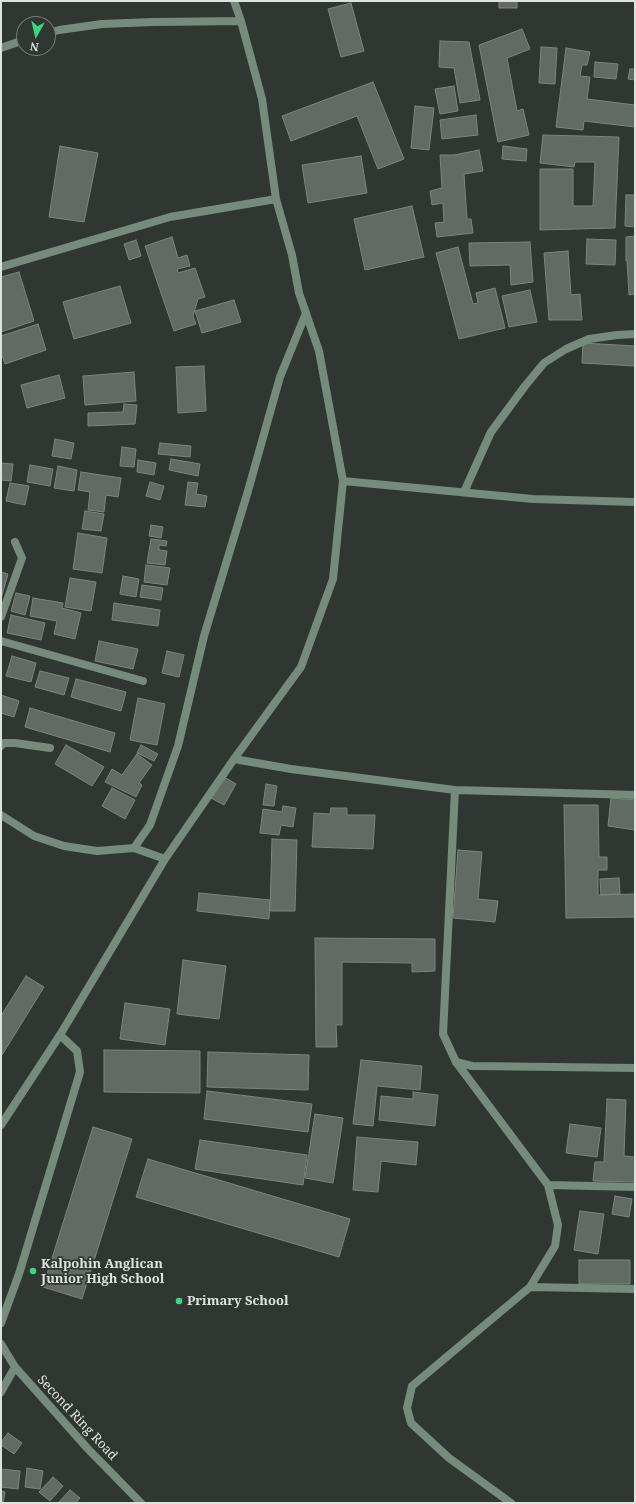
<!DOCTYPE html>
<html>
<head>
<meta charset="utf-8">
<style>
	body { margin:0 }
	#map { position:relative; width:636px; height:1504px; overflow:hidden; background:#303732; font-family:"Noto Serif",serif }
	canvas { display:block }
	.frame { position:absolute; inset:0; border:2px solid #dde2de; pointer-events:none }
	.north { position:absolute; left:16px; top:16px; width:40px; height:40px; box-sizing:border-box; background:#303732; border:1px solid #757b77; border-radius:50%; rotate:188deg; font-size:11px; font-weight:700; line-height:16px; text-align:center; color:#dde2de }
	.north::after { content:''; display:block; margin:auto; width:14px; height:18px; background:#3ad77f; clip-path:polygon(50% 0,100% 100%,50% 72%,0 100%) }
</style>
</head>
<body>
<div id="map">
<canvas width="636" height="1504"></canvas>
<div class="frame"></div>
<div class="north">N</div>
</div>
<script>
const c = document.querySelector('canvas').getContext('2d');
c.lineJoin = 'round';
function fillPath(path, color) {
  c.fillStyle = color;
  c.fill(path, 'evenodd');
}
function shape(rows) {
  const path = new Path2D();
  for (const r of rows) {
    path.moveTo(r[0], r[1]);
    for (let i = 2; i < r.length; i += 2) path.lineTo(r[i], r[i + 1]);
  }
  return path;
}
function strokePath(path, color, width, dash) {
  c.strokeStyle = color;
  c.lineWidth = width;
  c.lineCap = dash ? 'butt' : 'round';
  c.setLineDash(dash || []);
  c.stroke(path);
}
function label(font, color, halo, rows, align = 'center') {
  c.font = font + ' "Noto Serif",serif';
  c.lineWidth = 3.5;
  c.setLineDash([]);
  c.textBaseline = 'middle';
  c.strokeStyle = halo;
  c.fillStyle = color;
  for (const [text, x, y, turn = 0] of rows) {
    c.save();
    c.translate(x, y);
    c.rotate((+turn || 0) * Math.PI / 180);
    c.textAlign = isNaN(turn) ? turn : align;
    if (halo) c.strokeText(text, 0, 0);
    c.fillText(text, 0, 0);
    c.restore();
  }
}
const building = shape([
	[499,1,517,1,517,8,499,8,499,1],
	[351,3,364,51,341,57,328,9,351,3],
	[522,29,530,49,507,58,517,111,523,109,529,135,498,142,479,45,522,29],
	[440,41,469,42,480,100,460,103,454,68,439,67,440,41],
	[541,47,557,48,555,84,539,83,541,47],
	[566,48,590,52,587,65,582,65,580,76,590,77,587,99,635,105,635,127,584,121,583,130,556,127,566,48],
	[595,62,618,64,616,79,594,77,595,62],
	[630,69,635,69,635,80,628,79,630,69],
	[373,82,404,159,378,169,357,116,291,141,282,116,373,82],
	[454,86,458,111,440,114,435,89,454,86],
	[415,106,434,108,429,150,411,148,415,106],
	[476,115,478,135,442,139,440,120,476,115],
	[543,135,619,137,615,228,540,230,540,169,573,169,573,206,593,206,595,162,575,162,574,167,540,163,543,135],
	[60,146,98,153,84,222,49,217,60,146],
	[503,146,527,149,526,161,502,159,503,146],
	[479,150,483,171,464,174,467,219,471,219,473,233,437,237,435,223,444,222,443,203,432,205,430,191,442,188,440,155,454,155,479,150],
	[361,156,367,193,308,203,302,165,361,156],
	[626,195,635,195,635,227,625,226,626,195],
	[412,206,424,257,365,270,354,219,412,206],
	[635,236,635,294,629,295,627,260,626,261,626,237,635,236],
	[172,237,178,258,187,255,190,266,177,269,178,273,195,268,205,297,198,299,193,316,196,324,174,331,145,246,172,237],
	[587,239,616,240,615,265,586,264,587,239],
	[136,240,141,256,129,260,124,244,136,240],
	[530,242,533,282,511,285,510,265,470,266,469,243,530,242],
	[458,247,473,304,478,303,476,293,495,288,505,328,459,339,436,253,458,247],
	[568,251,571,295,580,294,582,320,549,320,544,253,568,251],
	[19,272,34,321,1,332,1,277,19,272],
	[120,286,131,323,74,339,63,302,120,286],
	[530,290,537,322,509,327,502,296,530,290],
	[234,300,241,322,202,333,195,311,234,300],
	[38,324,46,350,5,364,1,352,1,336,38,324],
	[583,343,635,346,635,366,582,363,583,343],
	[204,366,206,411,178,413,176,367,204,366],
	[134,372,136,401,85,405,83,376,134,372],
	[59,375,65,398,27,408,21,385,59,375],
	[124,404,137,405,135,424,88,426,88,413,123,412,124,404],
	[55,439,74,443,71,459,52,456,55,439],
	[160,443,191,446,190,457,158,454,160,443],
	[122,447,136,449,134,467,120,466,122,447],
	[171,459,200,464,198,476,169,470,171,459],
	[138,460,156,463,154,475,137,472,138,460],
	[1,463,13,464,11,481,1,480,1,463],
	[30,465,53,469,50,486,27,482,30,465],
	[58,466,77,470,74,491,54,488,58,466],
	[81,472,121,478,118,497,106,495,104,512,88,510,90,492,78,490,81,472],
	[150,482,164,486,160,500,146,496,150,482],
	[188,482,198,483,196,494,207,496,205,507,185,505,188,482],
	[10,483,29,486,25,505,6,501,10,483],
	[85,511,104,514,101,531,82,529,85,511],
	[151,525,163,527,161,538,149,536,151,525],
	[78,533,107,538,102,573,73,569,78,533],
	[151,539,167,541,166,546,159,545,159,550,167,551,165,565,147,563,151,539],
	[146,565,170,568,167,585,144,582,146,565],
	[1,572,8,574,1,599,1,572],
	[123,576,139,579,136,597,120,594,123,576],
	[70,578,96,582,91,611,65,607,70,578],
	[142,585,163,588,161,600,140,597,142,585],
	[16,593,30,596,25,615,11,611,16,593],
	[33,598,63,603,62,608,81,613,75,639,54,634,57,621,30,616,33,598],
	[114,603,160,610,158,626,112,620,114,603],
	[11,615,45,623,41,640,7,633,11,615],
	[99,641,138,649,133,669,95,661,99,641],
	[167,651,184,655,179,677,162,673,167,651],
	[12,656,36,663,31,682,6,676,12,656],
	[40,671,69,678,64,695,35,687,40,671],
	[76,679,126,692,121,711,71,697,76,679],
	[1,695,19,701,14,717,1,713,1,695],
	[138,698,165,704,157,745,130,740,138,698],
	[30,708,115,733,110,752,25,727,30,708],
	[66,745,104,767,92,786,55,764,66,745],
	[141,745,158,754,154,761,137,753,141,745],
	[137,754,152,765,139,783,142,785,136,797,105,782,112,769,122,775,137,754],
	[224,777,236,784,224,805,211,798,224,777],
	[266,784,277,786,274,806,263,805,266,784],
	[112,788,135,800,125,819,102,806,112,788],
	[611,798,635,800,635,830,608,826,611,798],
	[564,805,598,805,599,857,607,857,607,870,598,870,598,895,635,894,635,917,566,918,564,805],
	[283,806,296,808,293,827,281,825,279,835,260,833,263,809,282,812,283,806],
	[331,808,347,808,347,815,375,815,373,849,312,847,314,813,330,814,331,808],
	[272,839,297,840,295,911,270,911,272,839],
	[458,850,482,852,478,899,498,901,495,922,453,918,458,850],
	[619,878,620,894,601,895,600,879,619,878],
	[199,893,270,900,269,919,197,911,199,893],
	[315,938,435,939,435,971,412,972,412,963,342,962,342,1025,336,1025,337,1047,316,1047,315,938],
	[183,960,226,966,219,1019,177,1014,183,960],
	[26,976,44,987,2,1055,1,1016,26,976],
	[125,1003,170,1009,165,1045,120,1039,125,1003],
	[104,1050,200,1051,200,1093,104,1092,104,1050],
	[208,1052,309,1055,308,1090,207,1087,208,1052],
	[361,1060,422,1066,420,1090,377,1086,373,1126,353,1124,361,1060],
	[207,1091,312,1104,308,1132,204,1119,207,1091],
	[413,1092,438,1095,435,1126,379,1120,381,1096,413,1099,413,1092],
	[607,1099,626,1100,624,1156,635,1157,635,1182,593,1181,595,1162,604,1162,607,1099],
	[315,1114,343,1118,333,1183,305,1178,315,1114],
	[570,1124,601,1128,597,1157,566,1153,570,1124],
	[93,1127,132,1139,82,1299,43,1287,93,1127],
	[357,1137,418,1142,416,1165,381,1161,378,1192,353,1190,357,1137],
	[200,1140,307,1155,303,1185,195,1169,200,1140],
	[148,1159,350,1219,339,1257,136,1197,148,1159],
	[615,1196,632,1199,629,1217,612,1214,615,1196],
	[580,1211,604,1214,598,1254,574,1250,580,1211],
	[579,1260,630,1260,630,1284,579,1284,579,1260],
	[8,1433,22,1443,14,1454,1,1445,1,1442,8,1433],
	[27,1468,43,1471,40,1489,25,1487,27,1468],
	[1,1469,20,1471,18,1489,1,1487,1,1469],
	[53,1477,63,1486,50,1501,39,1492,53,1477],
	[70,1490,80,1498,76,1503,58,1503,70,1490],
	[1,1491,5,1492,3,1503,1,1503,1,1491]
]);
fillPath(building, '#626a64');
strokePath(building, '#7c847e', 1);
strokePath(shape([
	[1,617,22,558,15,542],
	[1,746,4,743,15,743,50,748],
	[1,1323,19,1274,80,1072,77,1051,60,1035]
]), '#758b7b', 8);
strokePath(shape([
	[48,33,59,30,102,24,153,22,241,21],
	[1,48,24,40],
	[1,267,170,217,276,199],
	[343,481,533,499,635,502],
	[464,492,491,432,525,386,544,363,566,349,589,339,617,335,635,334],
	[1,641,143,681],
	[234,759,291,769,455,790,635,795],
	[455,790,443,1034,456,1062,548,1185,558,1225,555,1246,530,1287,412,1386,407,1408,411,1423,449,1458,511,1503],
	[1,815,34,836,64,846,97,851,134,848,165,859],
	[134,848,150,825,178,746,204,636,248,491,280,377,306,313],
	[456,1062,472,1066,635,1068],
	[1,1125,60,1035,165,859,234,759,301,667,333,579,343,481,319,351,299,293,292,255,276,199,262,99,241,21,234,1],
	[548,1185,635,1187],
	[530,1287,635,1289],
	[1,1392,15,1367]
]), '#758b7b', 8);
strokePath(shape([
	[1,1344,15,1367,88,1449,141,1503]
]), '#758b7b', 8);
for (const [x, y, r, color] of [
	[33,1271,4,"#3ad77f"],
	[179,1301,4,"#3ad77f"]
]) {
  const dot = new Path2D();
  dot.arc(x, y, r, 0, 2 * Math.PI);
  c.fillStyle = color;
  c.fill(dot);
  strokePath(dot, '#303732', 1.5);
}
label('bold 13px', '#dde2de', '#303732', [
	["Kalpohin Anglican",41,1264],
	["Junior High School",41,1279],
	["Primary School",187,1301]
], 'left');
label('13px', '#dde2de', '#303732', [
	["Second Ring Road",77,1418,47]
]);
</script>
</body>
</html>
